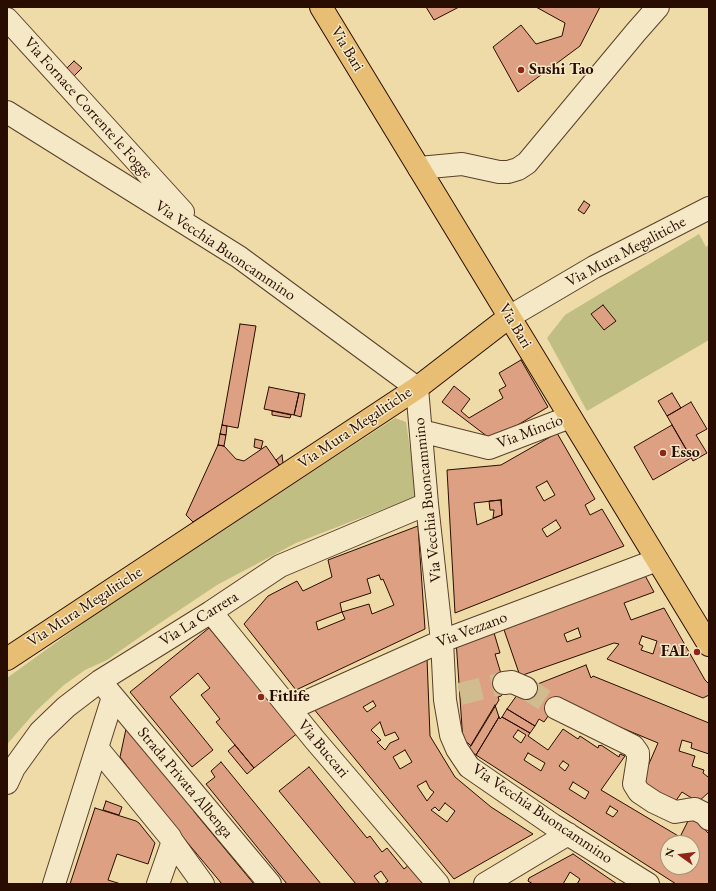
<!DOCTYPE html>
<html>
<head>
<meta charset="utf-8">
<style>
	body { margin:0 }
	#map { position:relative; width:716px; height:891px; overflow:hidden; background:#eedba8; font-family:"EB Garamond",serif }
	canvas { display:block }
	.frame { position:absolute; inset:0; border:8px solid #290d00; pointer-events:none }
	.north { position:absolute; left:660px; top:835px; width:40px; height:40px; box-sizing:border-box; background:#f4e8c6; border:1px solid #a39077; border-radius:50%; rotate:284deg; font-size:11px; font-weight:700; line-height:16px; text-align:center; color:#290d00 }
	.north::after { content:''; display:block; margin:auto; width:14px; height:18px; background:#8f2418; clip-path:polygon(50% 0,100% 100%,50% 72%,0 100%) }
</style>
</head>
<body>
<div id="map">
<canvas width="716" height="891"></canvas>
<div class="frame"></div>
<div class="north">N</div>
</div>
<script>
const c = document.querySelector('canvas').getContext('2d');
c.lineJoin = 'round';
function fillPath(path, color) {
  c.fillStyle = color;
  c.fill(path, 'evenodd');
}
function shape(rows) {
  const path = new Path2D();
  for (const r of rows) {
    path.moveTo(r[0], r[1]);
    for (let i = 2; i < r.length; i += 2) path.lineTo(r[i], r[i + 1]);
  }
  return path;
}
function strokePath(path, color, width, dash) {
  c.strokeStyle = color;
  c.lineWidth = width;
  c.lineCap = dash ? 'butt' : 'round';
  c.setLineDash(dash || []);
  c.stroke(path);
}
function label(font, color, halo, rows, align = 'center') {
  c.font = font + ' "EB Garamond",serif';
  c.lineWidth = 3;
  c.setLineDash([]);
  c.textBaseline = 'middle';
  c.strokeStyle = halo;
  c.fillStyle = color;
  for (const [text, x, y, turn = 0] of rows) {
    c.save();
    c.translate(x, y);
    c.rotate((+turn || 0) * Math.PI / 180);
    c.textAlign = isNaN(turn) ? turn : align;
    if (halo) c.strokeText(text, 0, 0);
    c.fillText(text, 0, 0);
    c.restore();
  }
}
fillPath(shape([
	[699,234,706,247,709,245,709,340,587,411,547,338,565,315],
	[395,418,406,422,417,496,296,543,217,585,157,625,107,660,85,670,64,685,36,711,9,742,7,745,7,678,119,597]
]), '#c0be83');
const building = shape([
	[426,7,459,7,434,20,426,7],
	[536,7,600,7,580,46,518,92,493,47,521,25,536,44,562,36,565,23,536,7],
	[74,61,82,68,70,80,63,72,74,61],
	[584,201,590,205,584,214,578,210,584,201],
	[603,305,616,321,604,330,591,314,603,305],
	[240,324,256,326,238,428,222,425,240,324],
	[521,360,548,407,494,439,488,437,442,402,454,386,470,399,461,411,469,418,503,398,499,390,506,386,499,373,521,360],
	[269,387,299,393,294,415,264,409,269,387],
	[299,393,305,394,301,417,294,415,299,393],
	[672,393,681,408,667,416,658,401,672,393],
	[691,402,707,429,696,435,707,453,693,461,667,416,691,402],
	[272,411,291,415,290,418,272,415,272,411],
	[222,425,227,426,226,435,220,434,222,425],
	[672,425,691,458,653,480,634,447,672,425],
	[557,433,595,499,585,505,590,515,602,509,624,546,455,613,447,470,501,465,557,433],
	[547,481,555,495,544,501,536,487,547,481],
	[501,500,502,515,477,525,474,503,501,500],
	[556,520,561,528,547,537,542,529,556,520],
	[220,434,226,435,224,446,218,445,220,434],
	[255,439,263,441,261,449,254,447,255,439],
	[218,445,224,446,236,459,244,461,266,446,280,466,193,522,186,515,218,445],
	[282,455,283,463,280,466,276,460,282,455],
	[501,500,502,515,493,518,494,510,490,510,489,501,501,500],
	[418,526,425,629,296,690,244,624,268,596,297,581,303,591,332,577,328,560,418,526],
	[379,575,381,580,383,579,394,605,372,614,369,604,342,612,340,603,371,593,367,579,379,575],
	[342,612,345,619,318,630,316,622,342,612],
	[642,570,654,592,624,603,631,620,664,608,705,680,709,684,709,695,703,698,607,659,619,644,614,643,520,676,502,624,642,570],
	[578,628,581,637,567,642,564,634,578,628],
	[642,636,657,641,653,654,641,650,643,646,639,644,642,636],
	[492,626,500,653,495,654,506,690,501,696,498,697,499,700,471,746,468,743,463,742,456,640,492,626],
	[209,628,246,673,249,671,299,732,254,768,216,722,220,719,201,695,210,688,198,673,170,697,213,750,192,767,130,692,209,628],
	[427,658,430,736,455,777,491,807,533,834,454,879,313,708,427,658],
	[373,701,376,706,367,712,363,707,373,701],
	[380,722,385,736,395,732,399,739,390,743,385,750,377,742,381,740,371,730,380,722],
	[405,750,412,762,400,769,393,757,405,750],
	[426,781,430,789,434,792,427,801,417,786,426,781],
	[445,803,455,811,447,822,431,810,435,807,439,811,445,803],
	[586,665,591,678,593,676,709,723,709,754,691,748,692,743,682,740,679,751,695,756,692,766,704,770,703,773,708,777,709,776,709,792,698,802,682,792,675,802,640,781,648,766,658,743,567,705,551,712,544,722,539,719,535,726,507,709,520,691,586,665],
	[495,705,499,717,476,755,468,750,495,705],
	[507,709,535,726,530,733,502,717,507,709],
	[499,717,500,719,502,717,530,733,528,736,548,750,563,729,578,739,580,736,598,748,599,745,600,746,601,745,619,757,620,754,625,756,601,790,680,837,691,815,709,834,709,884,676,884,476,755,499,717],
	[518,730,526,735,521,743,513,737,518,730],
	[528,753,545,763,541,771,524,760,528,753],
	[563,761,569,765,565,771,559,766,563,761],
	[573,782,589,792,585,799,569,789,573,782],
	[610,806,618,811,613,817,606,813,610,806],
	[668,843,692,843,692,867,668,867,668,843],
	[126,729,136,731,196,814,254,884,222,884,176,829,120,757,126,729],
	[235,745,254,768,247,774,228,751,235,745],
	[221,762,321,884,287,884,206,784,215,777,211,771,221,762],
	[309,767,367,838,370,836,382,852,387,848,404,869,410,864,426,884,384,884,388,881,381,871,374,876,380,884,356,884,279,791,309,767],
	[106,801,122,807,119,815,103,810,106,801],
	[95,808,136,821,139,823,155,843,148,864,117,854,108,880,121,884,70,884,95,808],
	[573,854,617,884,577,884,580,879,570,872,563,884,533,884,528,881,529,878,573,854]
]);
fillPath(building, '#dea083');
strokePath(building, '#290d00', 1);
strokePath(shape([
	[526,688,556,708],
	[460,694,504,683]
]), '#d0bc8f', 22, [22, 11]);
const minor = shape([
	[7,19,183,212],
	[7,112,239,257,417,388,427,504,442,641,445,700,451,735,457,749,469,767,553,825,648,884],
	[419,168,462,164,499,172,508,172,518,169,527,163,636,32,658,7],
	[509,317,594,267,709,208],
	[421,431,489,448,570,417],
	[211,612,314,739,438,884],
	[100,681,270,884],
	[504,683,512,682,526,688],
	[556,708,633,746,638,753,638,759,634,784,639,792,654,802,675,812,687,810,695,809,705,814,709,819],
	[290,709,442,641,657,560],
	[98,749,170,837,172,841,171,847,158,884],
	[7,783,14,768,40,732,66,707,100,681,211,612,280,566,427,504],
	[172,841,203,884],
	[54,884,113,697],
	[485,884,568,834]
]);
const major = shape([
	[321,7,709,645],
	[7,659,417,388,509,317]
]);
strokePath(minor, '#5a402a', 24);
strokePath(major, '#290d00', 24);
strokePath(minor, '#f4e8c6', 22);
strokePath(major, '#e7be74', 22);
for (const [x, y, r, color] of [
	[521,70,4,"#8f2418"],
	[663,453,4,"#8f2418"],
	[697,652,4,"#8f2418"],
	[261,697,4,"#8f2418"]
]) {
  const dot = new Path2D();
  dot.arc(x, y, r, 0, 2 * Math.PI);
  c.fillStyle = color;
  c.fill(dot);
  strokePath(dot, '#f4e8c6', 1.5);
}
label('16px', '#290d00', '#f4e8c6', [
	["Via Bari",347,49,59],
	["Via Fornace Corrente le Fogge",88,108,48],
	["Via Vecchia Buoncammino",225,251,34],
	["Via Mura Megalitiche",626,252,-28],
	["Via Bari",515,326,59],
	["Via Mura Megalitiche",355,428,-34],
	["Via Mincio",530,432,-21],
	["Via Vecchia Buoncammino",428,500,-96],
	["Via Mura Megalitiche",85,607,-33],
	["Via La Carrera",199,619,-32],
	["Via Vezzano",472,630,-21],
	["Via Buccari",323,749,50],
	["Strada Privata Albenga",185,783,50],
	["Via Vecchia Buoncammino",542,814,34]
]);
label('bold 16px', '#290d00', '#f4e8c6', [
	["Sushi Tao",529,70],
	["Esso",671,453],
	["FAL",689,652,"right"],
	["Fitlife",269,697]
], 'left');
</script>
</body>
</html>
